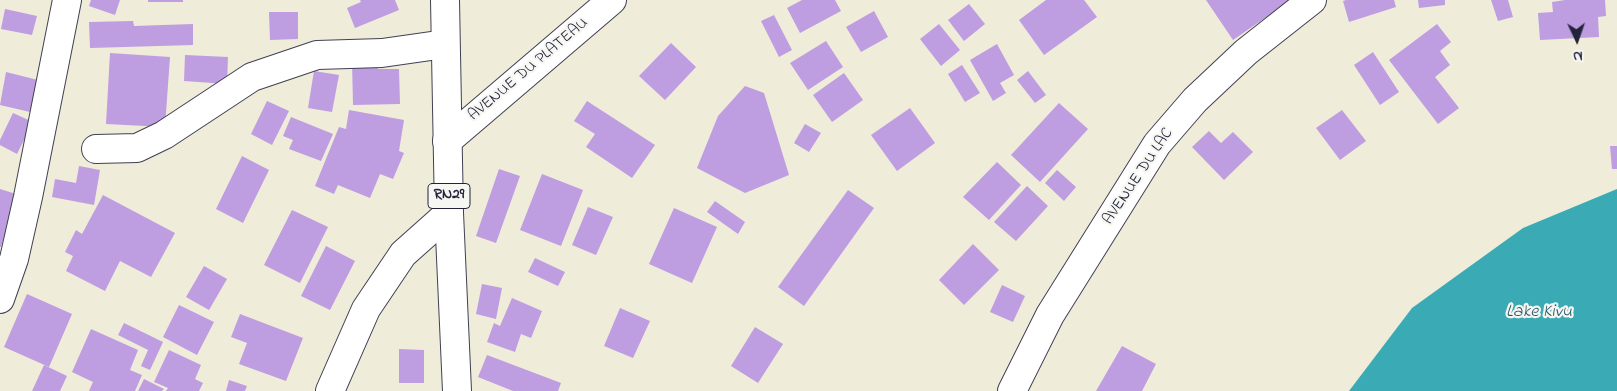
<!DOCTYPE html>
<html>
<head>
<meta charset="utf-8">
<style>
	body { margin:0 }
	#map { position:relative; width:1617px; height:391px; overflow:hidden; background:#efecda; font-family:"Indie Flower",sans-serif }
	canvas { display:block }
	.north { position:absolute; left:1552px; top:15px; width:50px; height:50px; -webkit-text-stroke:4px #f6f6f2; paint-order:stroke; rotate:177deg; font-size:14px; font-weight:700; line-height:20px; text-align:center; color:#22223b }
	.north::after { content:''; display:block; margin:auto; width:18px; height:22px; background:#22223b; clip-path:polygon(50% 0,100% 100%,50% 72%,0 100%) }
</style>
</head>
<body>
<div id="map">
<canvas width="1617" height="391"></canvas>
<div class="north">N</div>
</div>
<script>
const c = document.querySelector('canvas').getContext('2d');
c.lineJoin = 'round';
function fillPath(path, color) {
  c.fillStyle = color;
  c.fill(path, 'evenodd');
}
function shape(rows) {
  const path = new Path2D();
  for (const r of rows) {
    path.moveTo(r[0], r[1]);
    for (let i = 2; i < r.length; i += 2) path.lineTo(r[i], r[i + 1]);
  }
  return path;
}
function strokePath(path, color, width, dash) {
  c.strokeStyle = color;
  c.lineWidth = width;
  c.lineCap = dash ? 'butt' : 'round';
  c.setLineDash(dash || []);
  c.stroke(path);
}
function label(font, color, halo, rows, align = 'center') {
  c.font = font + ' "Indie Flower",sans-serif';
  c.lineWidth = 4.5;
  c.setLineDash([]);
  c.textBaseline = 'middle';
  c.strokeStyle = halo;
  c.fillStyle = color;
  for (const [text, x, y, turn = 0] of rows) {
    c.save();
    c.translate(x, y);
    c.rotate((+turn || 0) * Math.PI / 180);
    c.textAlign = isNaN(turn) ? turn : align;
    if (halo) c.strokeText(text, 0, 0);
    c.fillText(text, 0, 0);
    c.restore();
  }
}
fillPath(shape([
	[1617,189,1617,391,1349,391,1412,308,1523,228]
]), '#3aabb5');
fillPath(shape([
	[91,0,120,0,115,15,89,6],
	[148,0,183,0,183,2,148,2],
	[360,0,395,0,399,10,355,28,347,8,361,2],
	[802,0,835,0,841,11,800,33,787,8],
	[1046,0,1084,0,1097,17,1044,55,1019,20],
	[1206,0,1291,0,1233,40],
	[1346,0,1394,0,1396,7,1349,22,1343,1],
	[1418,0,1445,0,1445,5,1419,8],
	[1491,0,1508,0,1513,17,1498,21],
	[1565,0,1605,0,1606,16,1598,17,1599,37,1540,40,1538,13,1553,12,1552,2],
	[969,4,985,24,964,41,948,20],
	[5,9,37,16,32,35,1,29],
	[874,11,888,37,861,52,846,27],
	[269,12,298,12,298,39,270,40],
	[774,15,792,50,779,57,761,21],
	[133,21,134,26,193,24,193,45,90,48,89,22],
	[939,24,960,50,941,66,920,39],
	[1437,24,1451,42,1440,51,1450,65,1435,77,1459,108,1438,124,1389,60],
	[826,41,843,67,808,90,790,63],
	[671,43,696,67,665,100,639,76],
	[997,44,1014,75,1000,83,1006,93,993,101,970,60],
	[1373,52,1399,92,1380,105,1354,65],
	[110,53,170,57,165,127,106,124],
	[185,55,228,57,227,84,184,81],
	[352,61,378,61,378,69,399,69,400,104,353,105],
	[962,65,980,93,965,102,948,74],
	[314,71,339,75,332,112,308,108],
	[1028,71,1046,95,1035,103,1017,80],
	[6,72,38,80,30,112,0,105],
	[844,73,863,100,832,122,813,95],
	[745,86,764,93,789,175,745,193,697,168,718,116],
	[267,101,289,111,272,145,251,134],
	[587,101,655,145,632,178,586,147,595,134,574,121],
	[1059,103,1088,129,1040,182,1011,155],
	[910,108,935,143,897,171,871,135],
	[349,110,404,120,399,151,404,153,393,179,380,174,370,198,338,185,334,194,315,186,339,127,346,129],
	[1342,110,1366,141,1340,160,1316,128],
	[13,113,33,122,17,154,0,145,0,140],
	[291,117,333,134,321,161,289,149,293,140,283,136],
	[805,124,821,133,809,152,794,143],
	[1209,131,1221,143,1233,132,1253,152,1224,180,1192,147],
	[1610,146,1617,146,1617,169,1612,169],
	[242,156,269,170,243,223,216,209],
	[997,162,1021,185,989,220,963,197],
	[79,166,100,170,94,205,52,197,55,179,76,183],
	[499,169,520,176,496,243,476,236],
	[1057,170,1076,187,1064,201,1045,183],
	[542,174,583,190,561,246,520,230],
	[1027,186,1048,206,1016,241,994,222],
	[0,189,16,194,1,247,0,247],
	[848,190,874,208,804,306,778,287],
	[103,195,175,233,151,277,120,261,105,291,66,271,73,256,65,252,76,230,82,234],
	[715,201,745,222,738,234,707,212],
	[588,207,613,217,596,255,572,245],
	[674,208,717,227,692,283,649,264],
	[292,210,328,227,300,283,264,265],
	[973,244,999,270,964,305,939,280],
	[326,246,355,261,330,310,301,296],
	[535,258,565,272,558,286,528,272],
	[204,266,227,279,209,310,186,297],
	[482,284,502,288,496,319,476,314],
	[1002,285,1025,296,1013,322,990,312],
	[27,294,72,314,49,367,4,347],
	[512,298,542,311,531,338,521,334,515,352,487,342,494,323,500,326],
	[179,305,214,322,197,355,163,337],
	[620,308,650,321,633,358,604,346],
	[240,314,303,338,286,381,239,364,247,343,231,337],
	[124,323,163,342,150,370,141,366,148,350,118,335],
	[755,327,783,344,758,383,731,366],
	[91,329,138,350,130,370,142,375,135,391,89,391,93,382,72,372],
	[1122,346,1156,364,1142,391,1096,391],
	[399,349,424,350,424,383,399,383],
	[169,350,201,365,195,379,203,383,199,391,166,391,168,388,154,382],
	[487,355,561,383,558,391,513,391,478,377],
	[44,365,67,376,60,391,32,391],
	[144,379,164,389,162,391,138,391],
	[229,380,247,386,245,391,226,391]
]), '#be9de1');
const minor = shape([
	[447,141,612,0],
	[96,149,137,148,164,135,252,77,317,55,382,53,445,44],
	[0,299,14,259,28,197,67,0],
	[330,391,366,309,403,254,449,213],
	[1012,391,1050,315,1157,144,1195,100,1246,52,1312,0]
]);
const major = shape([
	[445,0,449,213,457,391]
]);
strokePath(minor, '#414053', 30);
strokePath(major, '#414053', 30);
strokePath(minor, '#fff', 28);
strokePath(major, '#fff', 28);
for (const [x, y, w] of [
	[449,196,42]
]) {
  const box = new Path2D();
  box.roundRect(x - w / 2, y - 12.5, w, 25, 4);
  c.fillStyle = '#f6f6f2';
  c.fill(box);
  strokePath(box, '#22223b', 1);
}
label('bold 15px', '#22223b', null, [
	["RN29",449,196]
]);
label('16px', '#22223b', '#f6f6f2', [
	["AVENUE DU PLATEAU",529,70,-40],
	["AVENUE DU LAC",1139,177,-56]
]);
label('italic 18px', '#2c596c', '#f6f6f2', [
	["Lake Kivu",1539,313]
]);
</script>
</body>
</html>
